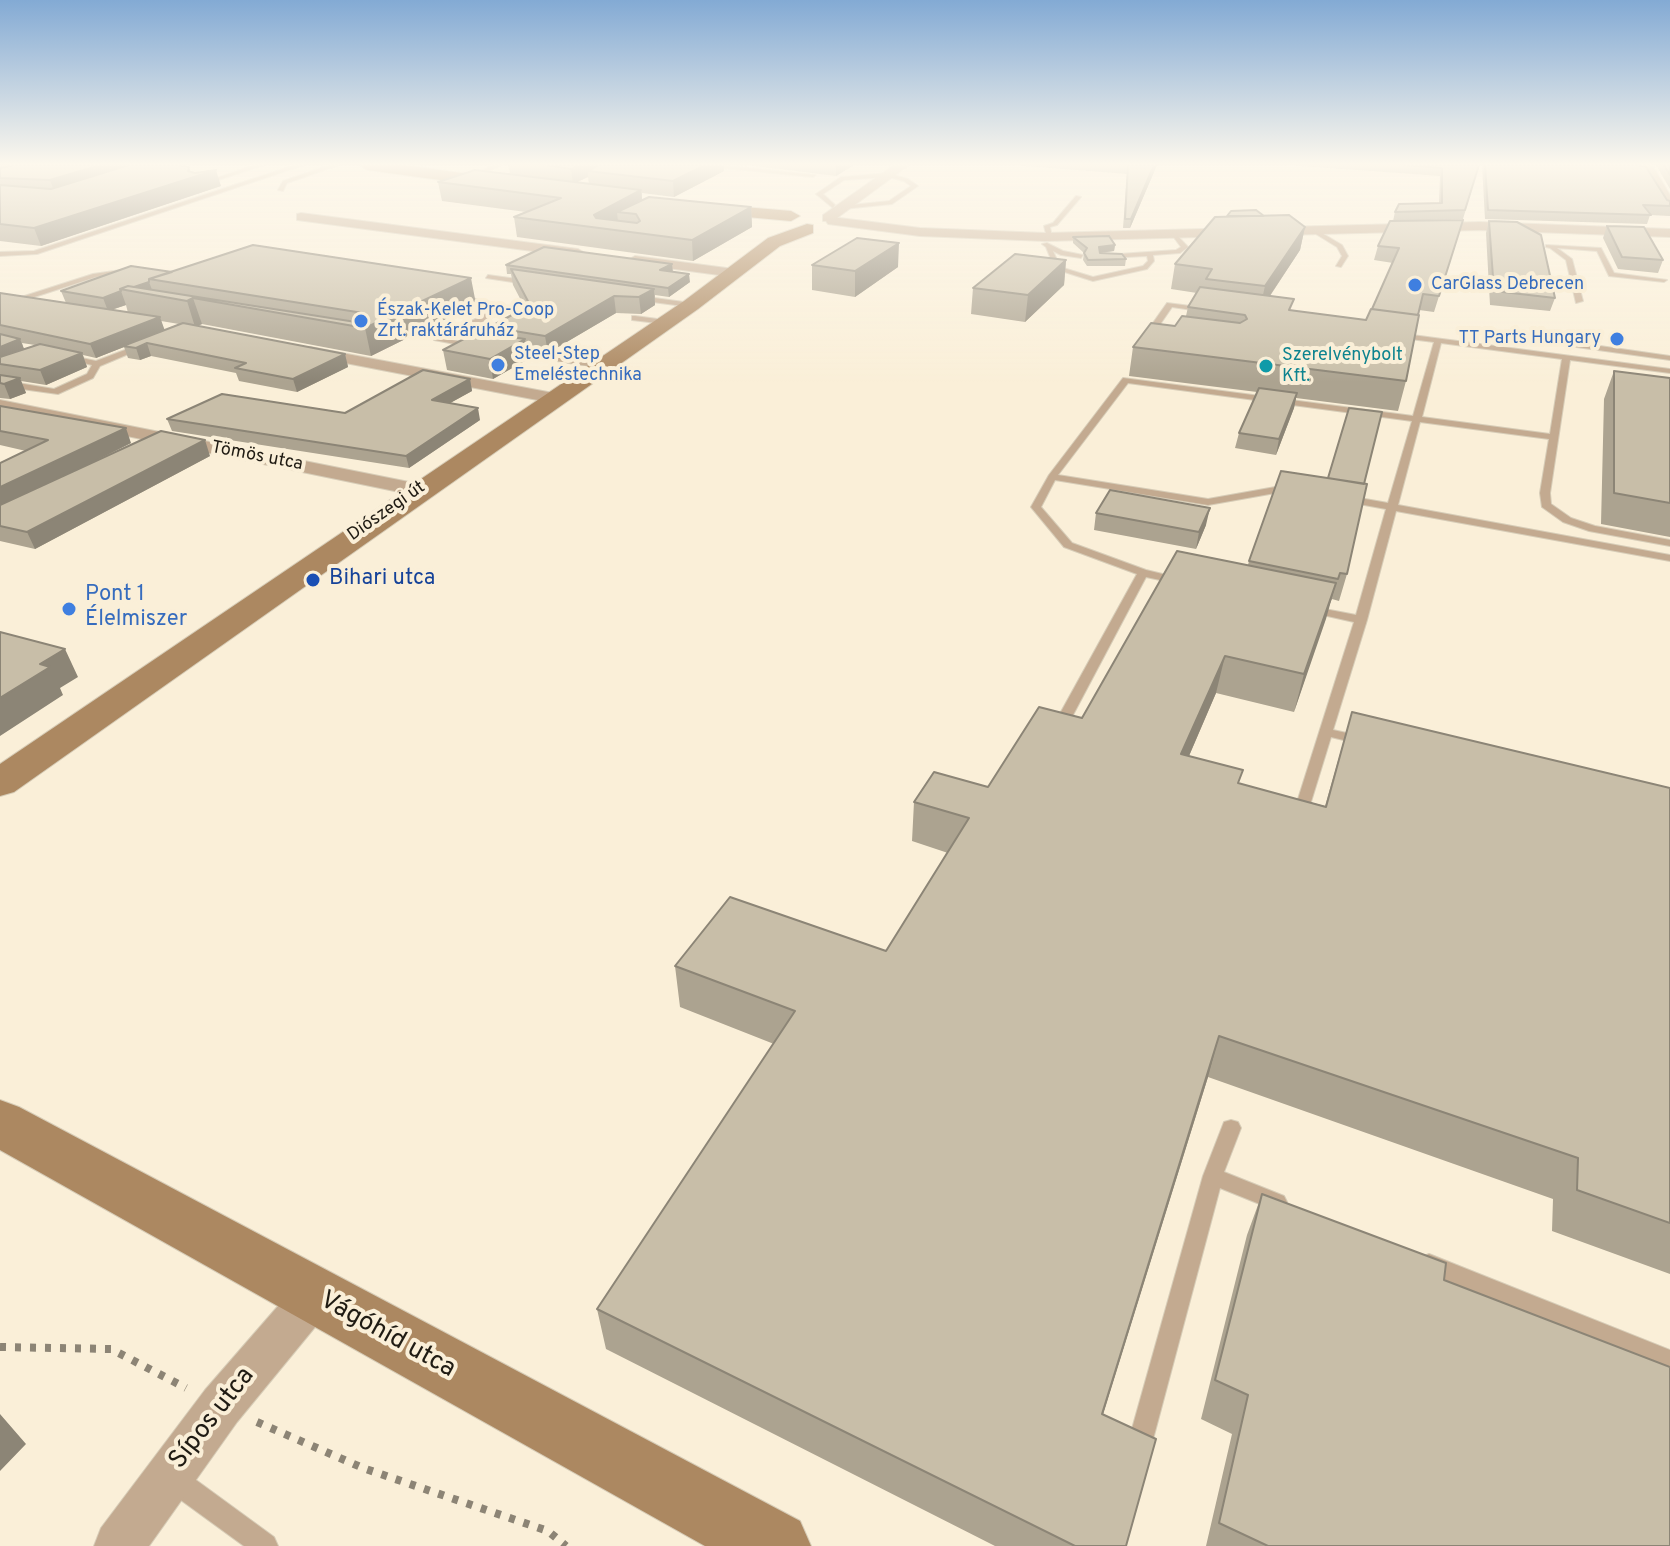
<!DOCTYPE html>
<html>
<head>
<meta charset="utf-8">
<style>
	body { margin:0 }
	canvas { display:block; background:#faefd8 }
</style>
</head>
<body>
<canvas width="1670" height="1546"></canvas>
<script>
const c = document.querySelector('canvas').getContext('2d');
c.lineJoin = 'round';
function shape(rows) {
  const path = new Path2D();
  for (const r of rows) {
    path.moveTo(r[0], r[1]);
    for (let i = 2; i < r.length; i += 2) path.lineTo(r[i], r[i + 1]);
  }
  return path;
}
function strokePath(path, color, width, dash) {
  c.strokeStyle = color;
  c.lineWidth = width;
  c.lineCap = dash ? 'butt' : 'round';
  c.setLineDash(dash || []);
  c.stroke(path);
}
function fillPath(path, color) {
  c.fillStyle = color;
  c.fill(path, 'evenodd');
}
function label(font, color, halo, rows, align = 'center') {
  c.font = font + ' Overpass,sans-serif';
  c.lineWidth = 8;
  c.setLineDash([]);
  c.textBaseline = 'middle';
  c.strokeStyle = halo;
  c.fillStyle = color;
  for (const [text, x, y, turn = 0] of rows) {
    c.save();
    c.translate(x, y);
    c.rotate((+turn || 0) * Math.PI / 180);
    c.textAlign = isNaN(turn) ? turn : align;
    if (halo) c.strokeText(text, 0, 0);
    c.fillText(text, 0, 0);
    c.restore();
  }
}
const service = shape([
	[255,165,264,165,203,185,198,184,255,165],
	[295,165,304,165,37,254,0,256,0,252,34,251,295,165],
	[330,165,339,165,287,183,283,191,278,190,283,181,330,165],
	[494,165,502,165,471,179,466,178,494,165],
	[692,165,718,165,816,175,813,177,692,165],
	[888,173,908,179,918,186,892,204,843,209,841,206,889,201,911,186,904,181,888,177,844,180,823,194,835,205,833,208,816,194,841,177,888,173],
	[1076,196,1081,197,1057,225,1050,227,1052,237,1047,238,1044,226,1053,223,1076,196],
	[1311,229,1315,229,1342,245,1348,256,1341,267,1336,266,1342,256,1337,247,1311,231,1311,229],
	[1175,233,1188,247,1180,253,1153,255,1154,261,1147,269,1093,281,1055,269,1046,247,1042,244,1047,243,1063,251,1083,255,1081,258,1061,255,1053,251,1060,267,1093,277,1143,266,1148,261,1147,256,1107,258,1105,255,1176,250,1181,247,1172,235,1175,233],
	[1546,245,1601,248,1614,273,1667,280,1664,282,1609,276,1597,251,1557,248,1572,259,1583,301,1576,303,1566,260,1550,248,1546,247,1546,245],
	[135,268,137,271,96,277,19,302,12,300,93,274,135,268],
	[488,275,532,281,535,283,532,285,486,278,488,275],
	[456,294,504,306,499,314,446,339,476,344,476,348,434,340,493,310,496,307,456,298,456,294],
	[640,296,691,303,695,305,691,307,637,300,640,296],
	[1167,303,1206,308,1210,310,1206,312,1172,307,1150,339,1144,339,1143,337,1167,303],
	[635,316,665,320,669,322,665,324,632,320,632,316,635,316],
	[1397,333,1670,369,1670,373,1570,360,1550,493,1551,504,1571,518,1595,526,1670,540,1670,546,1589,531,1563,522,1542,507,1540,493,1549,439,1420,422,1398,505,1670,555,1670,561,1396,511,1367,620,1333,730,1365,737,1367,740,1360,744,1331,737,1306,818,1299,823,1294,821,1292,818,1354,622,1305,611,1303,609,1309,606,1356,615,1386,509,1348,502,1343,499,1348,496,1388,503,1412,421,1128,383,1058,475,1208,499,1281,486,1297,491,1292,494,1281,492,1208,505,1055,480,1041,507,1072,543,1146,570,1183,579,1185,581,1179,584,1146,577,1065,730,1058,734,1053,733,1051,730,1137,574,1064,547,1031,507,1049,475,1123,378,1413,416,1434,342,1394,337,1393,335,1397,333],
	[1441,343,1562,359,1550,434,1422,417,1441,343],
	[1565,341,1670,356,1670,360,1562,345,1561,343,1565,341],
	[138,345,145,347,100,366,93,378,58,394,0,386,0,380,54,389,87,374,92,365,67,359,67,355,96,361,138,345],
	[510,349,600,364,604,366,600,368,507,353,507,349,510,349],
	[1231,1120,1238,1122,1241,1128,1224,1172,1284,1196,1287,1202,1284,1208,1277,1211,1220,1188,1152,1443,1148,1451,1140,1455,1132,1451,1128,1443,1203,1176,1224,1122,1231,1120],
	[1429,1254,1670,1350,1670,1372,1422,1271,1418,1264,1422,1257,1429,1254],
	[176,1469,185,1472,274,1537,278,1546,244,1546,167,1490,164,1481,167,1472,176,1469]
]);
const minor = shape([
	[1641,165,1652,165,1670,195,1670,209,1664,205,1641,165],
	[301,213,578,249,585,253,578,257,297,220,297,214,301,213],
	[832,217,920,228,1045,233,1480,222,1670,229,1670,237,1480,230,1045,241,920,236,828,224,826,221,832,217],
	[635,256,734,269,741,273,734,277,630,263,628,260,635,256],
	[310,347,553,393,562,398,553,403,304,355,302,352,310,347],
	[0,400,419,484,429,490,419,496,0,410,0,400],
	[314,1276,329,1282,336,1296,329,1310,237,1422,149,1546,94,1546,101,1528,205,1390,299,1282,314,1276]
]);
const tertiary = shape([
	[894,165,909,165,833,221,823,221,823,215,894,165]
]);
const secondary = shape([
	[360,165,404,165,506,179,514,184,506,189,367,170,360,165],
	[697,203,791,211,800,216,791,221,691,212,689,208,697,203],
	[807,224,813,225,813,233,780,246,698,309,14,792,0,796,0,764,684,301,768,238,807,224],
	[0,1100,19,1107,800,1521,811,1546,705,1546,0,1150,0,1100]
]);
strokePath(service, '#d7cdb8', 2);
strokePath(minor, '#d7cdb8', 2);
strokePath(tertiary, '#d7cdb8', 2);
strokePath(secondary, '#d7cdb8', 2);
strokePath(shape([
	[0,1347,111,1349,186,1388],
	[257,1422,363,1468,548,1531,566,1546]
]), '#8c8475', 8, [6, 9]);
fillPath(service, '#c3aa90');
fillPath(minor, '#c3aa90');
fillPath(tertiary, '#c3aa90');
fillPath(secondary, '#ac8861');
fillPath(shape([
	[0,165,183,165,189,167,190,171,221,186,41,246,0,241],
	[508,165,724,165,724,171,674,197,642,193,642,200,751,207,752,227,693,261,517,237,514,217,526,212,442,201,438,182,510,174],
	[588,177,589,184,576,182],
	[747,165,854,165,836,176],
	[1013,165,1157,165,1130,228,1123,228,1127,174],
	[1287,165,1479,165,1463,219,1393,221,1395,212,1439,203,1440,176],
	[1482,165,1635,165,1667,200,1670,201,1670,216,1650,215,1647,224,1485,219],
	[1656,165,1670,165,1670,189],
	[1264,216,1305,227,1300,250,1270,296,1292,311,1366,320,1372,309,1393,263,1374,260,1378,246,1463,220,1434,312,1419,310,1406,381,1398,411,1296,398,1294,408,1276,455,1235,448,1239,433,1257,392,1129,376,1133,347,1175,326,1186,316,1188,307,1197,293,1171,289,1175,264],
	[1489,221,1555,298,1550,311,1490,305,1486,233],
	[1607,226,1663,260,1658,273,1618,269,1603,238],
	[1073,237,1115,245,1114,251,1100,253,1126,259,1125,266,1087,266,1083,260,1084,253,1073,243],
	[1066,260,1064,285,1025,322,971,314,973,288],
	[506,265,673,272,690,282,669,297,655,295,655,305,641,314,616,313,548,353,527,350,528,359,493,379,447,370,443,350,492,334,490,327,525,308,513,285,511,274,507,274],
	[812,265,898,267,855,297,812,290],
	[172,272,476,304,371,356,202,324,198,326,345,354,348,367,297,392,239,381,236,373,151,356,140,360,128,358,124,347,96,358,83,355,87,367,46,385,21,381,26,393,10,399,0,398,0,293,66,303,61,291],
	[126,305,128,313,111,310],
	[161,321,179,324,164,330],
	[22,343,35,345,24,349],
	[1614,371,1670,378,1670,537,1601,524,1604,399],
	[470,379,472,391,450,403,480,420,409,468,172,431,167,419,345,413],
	[0,406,131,443,84,467,210,456,35,549,0,541,0,463,26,451,0,445],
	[1364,484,1347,574,1339,601,1332,599,1329,606,1294,712,1216,693,1189,756,1239,784,1325,806,1352,712,1670,788,1670,1274,1552,1231,1553,1199,1208,1077,1103,1415,1126,1546,995,1546,606,1349,597,1309,774,1044,680,1007,675,966,886,951,948,853,912,841,914,802,988,787,1082,718,1248,565,1249,561],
	[1096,513,1206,525,1196,549,1094,530],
	[1262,1194,1444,1280,1670,1546,1206,1546,1232,1434,1201,1419,1247,1235]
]), '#aca390');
fillPath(shape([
	[100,165,131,165,56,196,50,180],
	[578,165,612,165,588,171,588,177,573,184,571,169],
	[705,165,724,165,724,171,674,197,673,181],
	[836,165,854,165,836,176],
	[1154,165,1157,165,1130,228,1131,219],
	[189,167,192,178,216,170,221,186,41,246,34,228,188,171],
	[641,190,643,209,617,212,618,222,606,229,594,215],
	[751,207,752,227,693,261,692,240],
	[1305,227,1300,250,1259,312,1265,286],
	[899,243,898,267,855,297,855,271],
	[1115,245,1114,251,1098,253,1099,247],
	[1066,260,1064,285,1025,322,1028,295],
	[672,264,673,272,660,270],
	[689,274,690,282,669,297,668,288],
	[471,278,476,304,371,356,365,328],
	[149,282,154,295,125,290],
	[654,289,655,305,641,314,639,297],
	[121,291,126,305,108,311,103,298],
	[614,296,616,313,548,353,545,336],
	[193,298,202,324,195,327,187,301],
	[160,317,165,331,123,346,124,347,96,358,90,344],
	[20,339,26,354,0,364,0,347],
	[525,339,528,359,493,379,490,359],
	[147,343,151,356,140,360,136,348],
	[82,353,87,367,46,385,40,370],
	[345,354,348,367,297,392,293,379],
	[20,378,26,393,10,399,4,384],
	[470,379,472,391,434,412,432,400],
	[1297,393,1294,408,1276,455,1279,439],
	[478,408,480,420,409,468,406,456],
	[126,428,131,443,0,508,0,487],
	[205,440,210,456,35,549,27,532],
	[1210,508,1206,525,1196,549,1199,532],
	[1336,583,1326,619,1294,712,1304,674],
	[65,649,78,677,60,688,63,695,0,736,0,698,40,664],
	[1225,656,1216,693,1173,793,1181,754],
	[1219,1036,1208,1077,1091,1452,1102,1414],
	[0,1414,26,1444,0,1471]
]), '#8c8576');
const building = shape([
	[10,165,100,165,50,180,0,178,0,168,11,166,10,165],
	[129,165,177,165,189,167,188,171,195,173,216,170,34,228,0,224,0,185,51,189,129,165],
	[546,165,578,165,571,169,546,165],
	[599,165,705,165,673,181,588,171,599,165],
	[1128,165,1154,165,1131,219,1125,219,1128,165],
	[1405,165,1479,165,1465,210,1395,212,1399,204,1442,203,1442,168,1405,165],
	[1485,165,1635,165,1646,167,1667,200,1670,201,1670,206,1643,205,1651,215,1488,210,1485,165],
	[1664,165,1670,165,1670,175,1664,165],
	[475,170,641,190,594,215,596,218,637,223,640,221,636,214,617,212,649,197,751,207,692,240,514,217,561,198,438,182,475,170],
	[1256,210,1264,216,1227,216,1231,211,1256,210],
	[1289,215,1305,227,1265,286,1206,279,1212,269,1175,264,1215,217,1289,215],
	[1463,220,1439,296,1423,294,1418,315,1372,309,1399,248,1378,246,1390,221,1463,220],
	[1489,221,1517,222,1541,235,1555,298,1494,291,1489,221],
	[1607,226,1644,227,1663,260,1622,257,1607,226],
	[1109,236,1115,245,1099,247,1100,253,1122,254,1126,259,1088,260,1084,253,1087,248,1073,237,1109,236],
	[857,238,899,243,855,271,812,265,857,238],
	[253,245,471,278,365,328,193,298,187,301,120,289,128,286,362,323,366,320,363,313,149,279,253,245],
	[544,247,672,264,660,270,689,274,668,288,506,265,544,247],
	[1015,254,1066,260,1028,295,973,288,1015,254],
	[131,266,172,272,149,279,149,282,134,287,128,286,120,289,121,291,103,298,61,291,131,266],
	[511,269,654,289,639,297,614,296,545,336,490,327,530,305,511,269],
	[1200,287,1294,299,1289,310,1366,320,1371,309,1419,315,1406,381,1133,347,1151,323,1175,326,1182,316,1240,323,1247,319,1245,315,1188,307,1200,287],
	[0,293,160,317,90,344,0,325,0,293],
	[183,323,345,354,293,379,235,368,246,363,147,343,136,348,123,346,183,323],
	[477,332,525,339,490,359,443,350,477,332],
	[0,334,20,339,0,347,0,334],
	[40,344,82,353,40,370,0,364,0,357,40,344],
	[423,370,470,379,432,400,478,408,406,456,167,419,222,394,345,413,423,370],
	[1614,371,1670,378,1670,503,1614,493,1614,371],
	[0,375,20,378,4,384,0,383,0,375],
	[1259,388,1297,393,1279,439,1239,433,1259,388],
	[0,406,126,428,0,487,0,463,48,440,0,431,0,406],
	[1349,408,1382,412,1364,484,1328,478,1349,408],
	[161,431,205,440,27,532,0,526,0,505,161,431],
	[1281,471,1367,484,1347,574,1340,573,1338,579,1249,561,1281,471],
	[1110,490,1210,508,1199,532,1096,513,1110,490],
	[1177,551,1336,583,1304,674,1225,656,1181,754,1243,770,1238,783,1326,807,1352,712,1670,788,1670,1223,1577,1190,1578,1158,1219,1036,1102,1414,1156,1439,1126,1546,1075,1546,597,1309,795,1011,675,966,730,897,886,951,969,818,914,802,934,772,988,787,1039,707,1082,718,1177,551],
	[0,632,65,649,40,664,50,667,0,698,0,632],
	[1262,1194,1446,1263,1444,1280,1670,1367,1670,1546,1268,1546,1219,1523,1248,1395,1215,1380,1262,1194]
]);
fillPath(building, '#c8bea8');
strokePath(building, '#8c8576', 2);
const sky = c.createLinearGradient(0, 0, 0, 382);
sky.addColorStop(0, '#83aad4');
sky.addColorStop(0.43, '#fdf8ed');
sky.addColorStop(1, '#fdf8ed00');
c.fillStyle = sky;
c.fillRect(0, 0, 1670, 382);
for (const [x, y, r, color] of [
	[1415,285,8,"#3f7fe0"],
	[361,321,8,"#3f7fe0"],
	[1617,339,8,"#3f7fe0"],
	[498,365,8,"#3f7fe0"],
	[1266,366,8,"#0f9aa8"],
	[313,580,8,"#1a4fb4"],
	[69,609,8,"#3f7fe0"]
]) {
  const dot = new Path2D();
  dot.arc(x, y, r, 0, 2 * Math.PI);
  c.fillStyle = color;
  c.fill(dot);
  strokePath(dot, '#faefd8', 3);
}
label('18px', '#366cbe', '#faefd8', [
	["CarGlass Debrecen",1431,285],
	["Észak-Kelet Pro-Coop",377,311],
	["Zrt. raktáráruház",377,332],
	["TT Parts Hungary",1601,339,"right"],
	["Steel-Step",514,355],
	["Emeléstechnika",514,376]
], 'left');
label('18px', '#0d838f', '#faefd8', [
	["Szerelvénybolt",1282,356],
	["Kft.",1282,377]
], 'left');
label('18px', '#1f1b13', '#faefd8', [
	["Tömös utca",257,457,11],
	["Diószegi út",387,512,-35]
]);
label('22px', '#164399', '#faefd8', [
	["Bihari utca",329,580]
], 'left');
label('22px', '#366cbe', '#faefd8', [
	["Pont 1",85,596],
	["Élelmiszer",85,621]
], 'left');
label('26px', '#1f1b13', '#faefd8', [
	["Vágóhíd utca",387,1336,29],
	["Sípos utca",213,1419,-52]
]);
</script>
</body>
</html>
